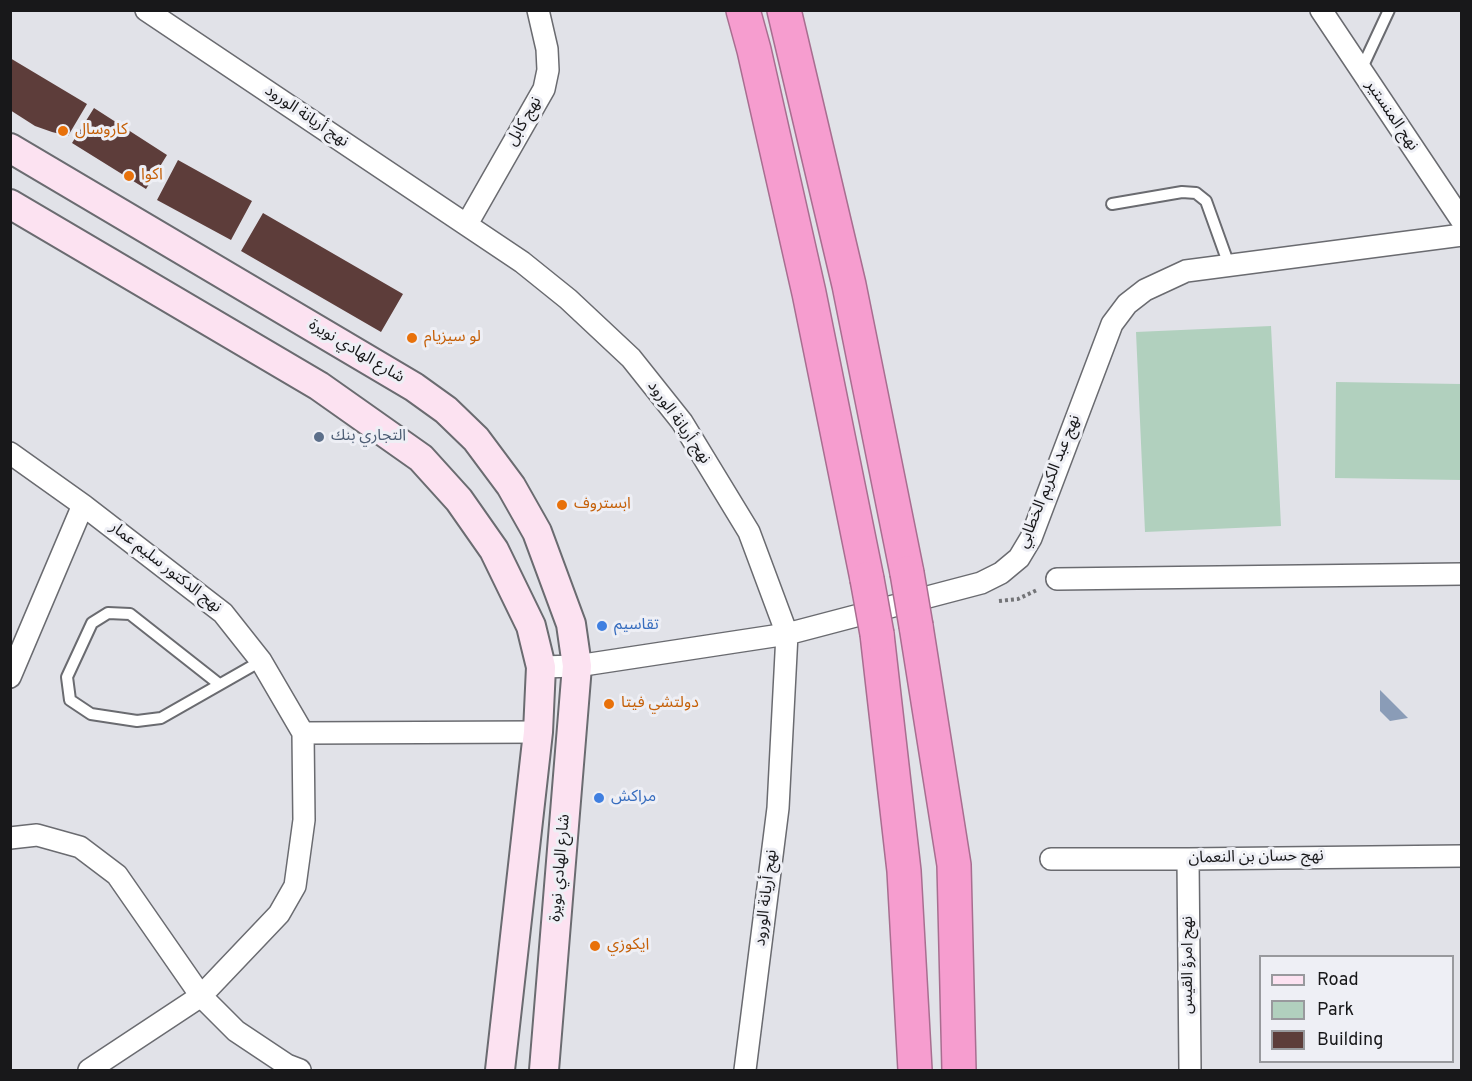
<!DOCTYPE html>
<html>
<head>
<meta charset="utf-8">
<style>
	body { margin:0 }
	#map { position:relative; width:1472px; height:1081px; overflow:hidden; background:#e1e2e8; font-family:Overpass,sans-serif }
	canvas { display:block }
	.frame { position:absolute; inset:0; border:12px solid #18181a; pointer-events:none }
	.legend { position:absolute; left:1259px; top:955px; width:195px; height:108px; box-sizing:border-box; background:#eeeff5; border:2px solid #98999d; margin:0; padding:8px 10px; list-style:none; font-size:18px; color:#18181a }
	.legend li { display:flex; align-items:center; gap:12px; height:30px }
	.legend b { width:30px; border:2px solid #98999d }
</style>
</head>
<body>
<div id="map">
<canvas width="1472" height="1081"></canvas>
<div class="frame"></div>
<ul class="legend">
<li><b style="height:8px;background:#fce2f1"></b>Road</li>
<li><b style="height:16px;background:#b1d0be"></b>Park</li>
<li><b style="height:16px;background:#5d3d3a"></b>Building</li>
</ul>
</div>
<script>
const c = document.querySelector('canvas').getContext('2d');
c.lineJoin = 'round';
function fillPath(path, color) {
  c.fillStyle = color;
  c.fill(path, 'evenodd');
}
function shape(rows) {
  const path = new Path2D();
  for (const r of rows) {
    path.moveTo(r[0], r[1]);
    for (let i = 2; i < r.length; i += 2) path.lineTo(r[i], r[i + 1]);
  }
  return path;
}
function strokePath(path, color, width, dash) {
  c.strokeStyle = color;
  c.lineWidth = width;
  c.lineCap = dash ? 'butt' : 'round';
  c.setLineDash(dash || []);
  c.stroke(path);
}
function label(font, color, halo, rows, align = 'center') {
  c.font = font + ' Overpass,"Noto Sans Arabic",sans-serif';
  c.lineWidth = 6;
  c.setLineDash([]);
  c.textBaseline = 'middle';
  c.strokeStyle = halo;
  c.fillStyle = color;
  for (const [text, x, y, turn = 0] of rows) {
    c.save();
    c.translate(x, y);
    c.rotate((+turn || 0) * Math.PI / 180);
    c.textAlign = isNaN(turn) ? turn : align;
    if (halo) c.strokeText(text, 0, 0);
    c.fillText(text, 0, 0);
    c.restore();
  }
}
fillPath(shape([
	[1271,326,1281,526,1145,532,1136,332],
	[1336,382,1461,384,1461,480,1335,478]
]), '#b1d0be');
fillPath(shape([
	[1380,690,1408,718,1390,721,1380,711]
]), '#8a9cb7');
fillPath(shape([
	[10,58,87,104,68,136,52,132,35,126,10,110],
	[94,108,167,155,146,189,72,143],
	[178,160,252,201,231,240,157,200],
	[263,213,403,294,381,332,241,251]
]), '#5d3d3a');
const lane = shape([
	[1361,70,1389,10],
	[1112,204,1182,192,1196,193,1206,201,1229,265],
	[219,684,130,614,108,613,92,623,67,677,70,700,91,714,137,721,161,718,261,661]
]);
const street = shape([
	[146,10,522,262,568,299,631,358,682,422,749,532,787,634,778,808,745,1070],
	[1321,10,1462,221],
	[467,224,544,89,548,70,547,49,538,10],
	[10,453,83,505,223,613,261,661,303,733,304,820,295,886,279,914,201,996,89,1070],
	[1057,579,1462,574],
	[541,667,577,666,787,634,981,583,1001,573,1019,558,1031,538,1112,324,1127,304,1145,290,1186,271,1462,235],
	[10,677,83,505],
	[303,733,538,732],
	[10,838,37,835,80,847,117,875,201,996,236,1031,287,1065,300,1070],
	[1051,859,1188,859,1462,856],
	[1188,859,1190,1070]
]);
const secondary = shape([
	[10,148,414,387,446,410,476,439,511,486,537,532,571,624,577,666,544,1070],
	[10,204,319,386,421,458,459,500,494,550,531,626,541,667,538,732,500,1070]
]);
const highway = shape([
	[743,10,754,50,809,293,867,579],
	[784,10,849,285,907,573],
	[916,626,954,865,959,1070],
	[877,634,904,871,915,1070]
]);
strokePath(lane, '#6a6b70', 14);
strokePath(street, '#6a6b70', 24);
strokePath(secondary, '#6a6b70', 32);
strokePath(highway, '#a86e90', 36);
strokePath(shape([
	[999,601,1018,599,1037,590]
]), '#737477', 4, [3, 3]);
strokePath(lane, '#fff', 10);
strokePath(street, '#fff', 21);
strokePath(secondary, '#fce2f1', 28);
strokePath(highway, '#f69dcf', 33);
const highwayBridge = shape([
	[907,573,916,626],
	[867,579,877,634]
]);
strokePath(highwayBridge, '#a86e90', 36, []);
strokePath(highwayBridge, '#f69dcf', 33);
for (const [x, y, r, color] of [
	[63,131,6,"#e8710a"],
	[129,176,6,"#e8710a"],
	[412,338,6,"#e8710a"],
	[319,437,6,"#5c6f8a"],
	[562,505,6,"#e8710a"],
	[602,626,6,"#3f7fe0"],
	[609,704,6,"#e8710a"],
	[599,798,6,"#3f7fe0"],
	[595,946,6,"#e8710a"]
]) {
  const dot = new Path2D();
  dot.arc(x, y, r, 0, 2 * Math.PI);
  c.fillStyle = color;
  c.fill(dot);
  strokePath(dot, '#eeeff5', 2);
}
label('16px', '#18181a', '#eeeff5', [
	["نهج المنستير",1391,116,56],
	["نهج أريانة الورود",306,117,34],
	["نهج كابل",525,122,-60],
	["شارع الهادي نويرة",356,352,31],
	["نهج أريانة الورود",678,423,55],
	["نهج عبد الكريم الخطابي",1050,482,-68],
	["نهج الدكتور سليم عمار",165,568,38],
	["نهج حسان بن النعمان",1256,858,-1],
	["شارع الهادي نويرة",561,868,-85],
	["نهج أريانة الورود",767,898,-83],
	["نهج امرؤ القيس",1189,965,-90]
]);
label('16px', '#c56008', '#eeeff5', [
	["كاروسال",75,131],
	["اكوا",141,176],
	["لو سيزيام",424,338],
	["ابستروف",574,505],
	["دولتشي فيتا",621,704],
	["ايكوزي",607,946]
], 'left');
label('16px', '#4e5e75', '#eeeff5', [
	["التجاري بنك",331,437]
], 'left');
label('16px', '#366cbe', '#eeeff5', [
	["تقاسيم",614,626],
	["مراكش",611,798]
], 'left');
</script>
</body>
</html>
